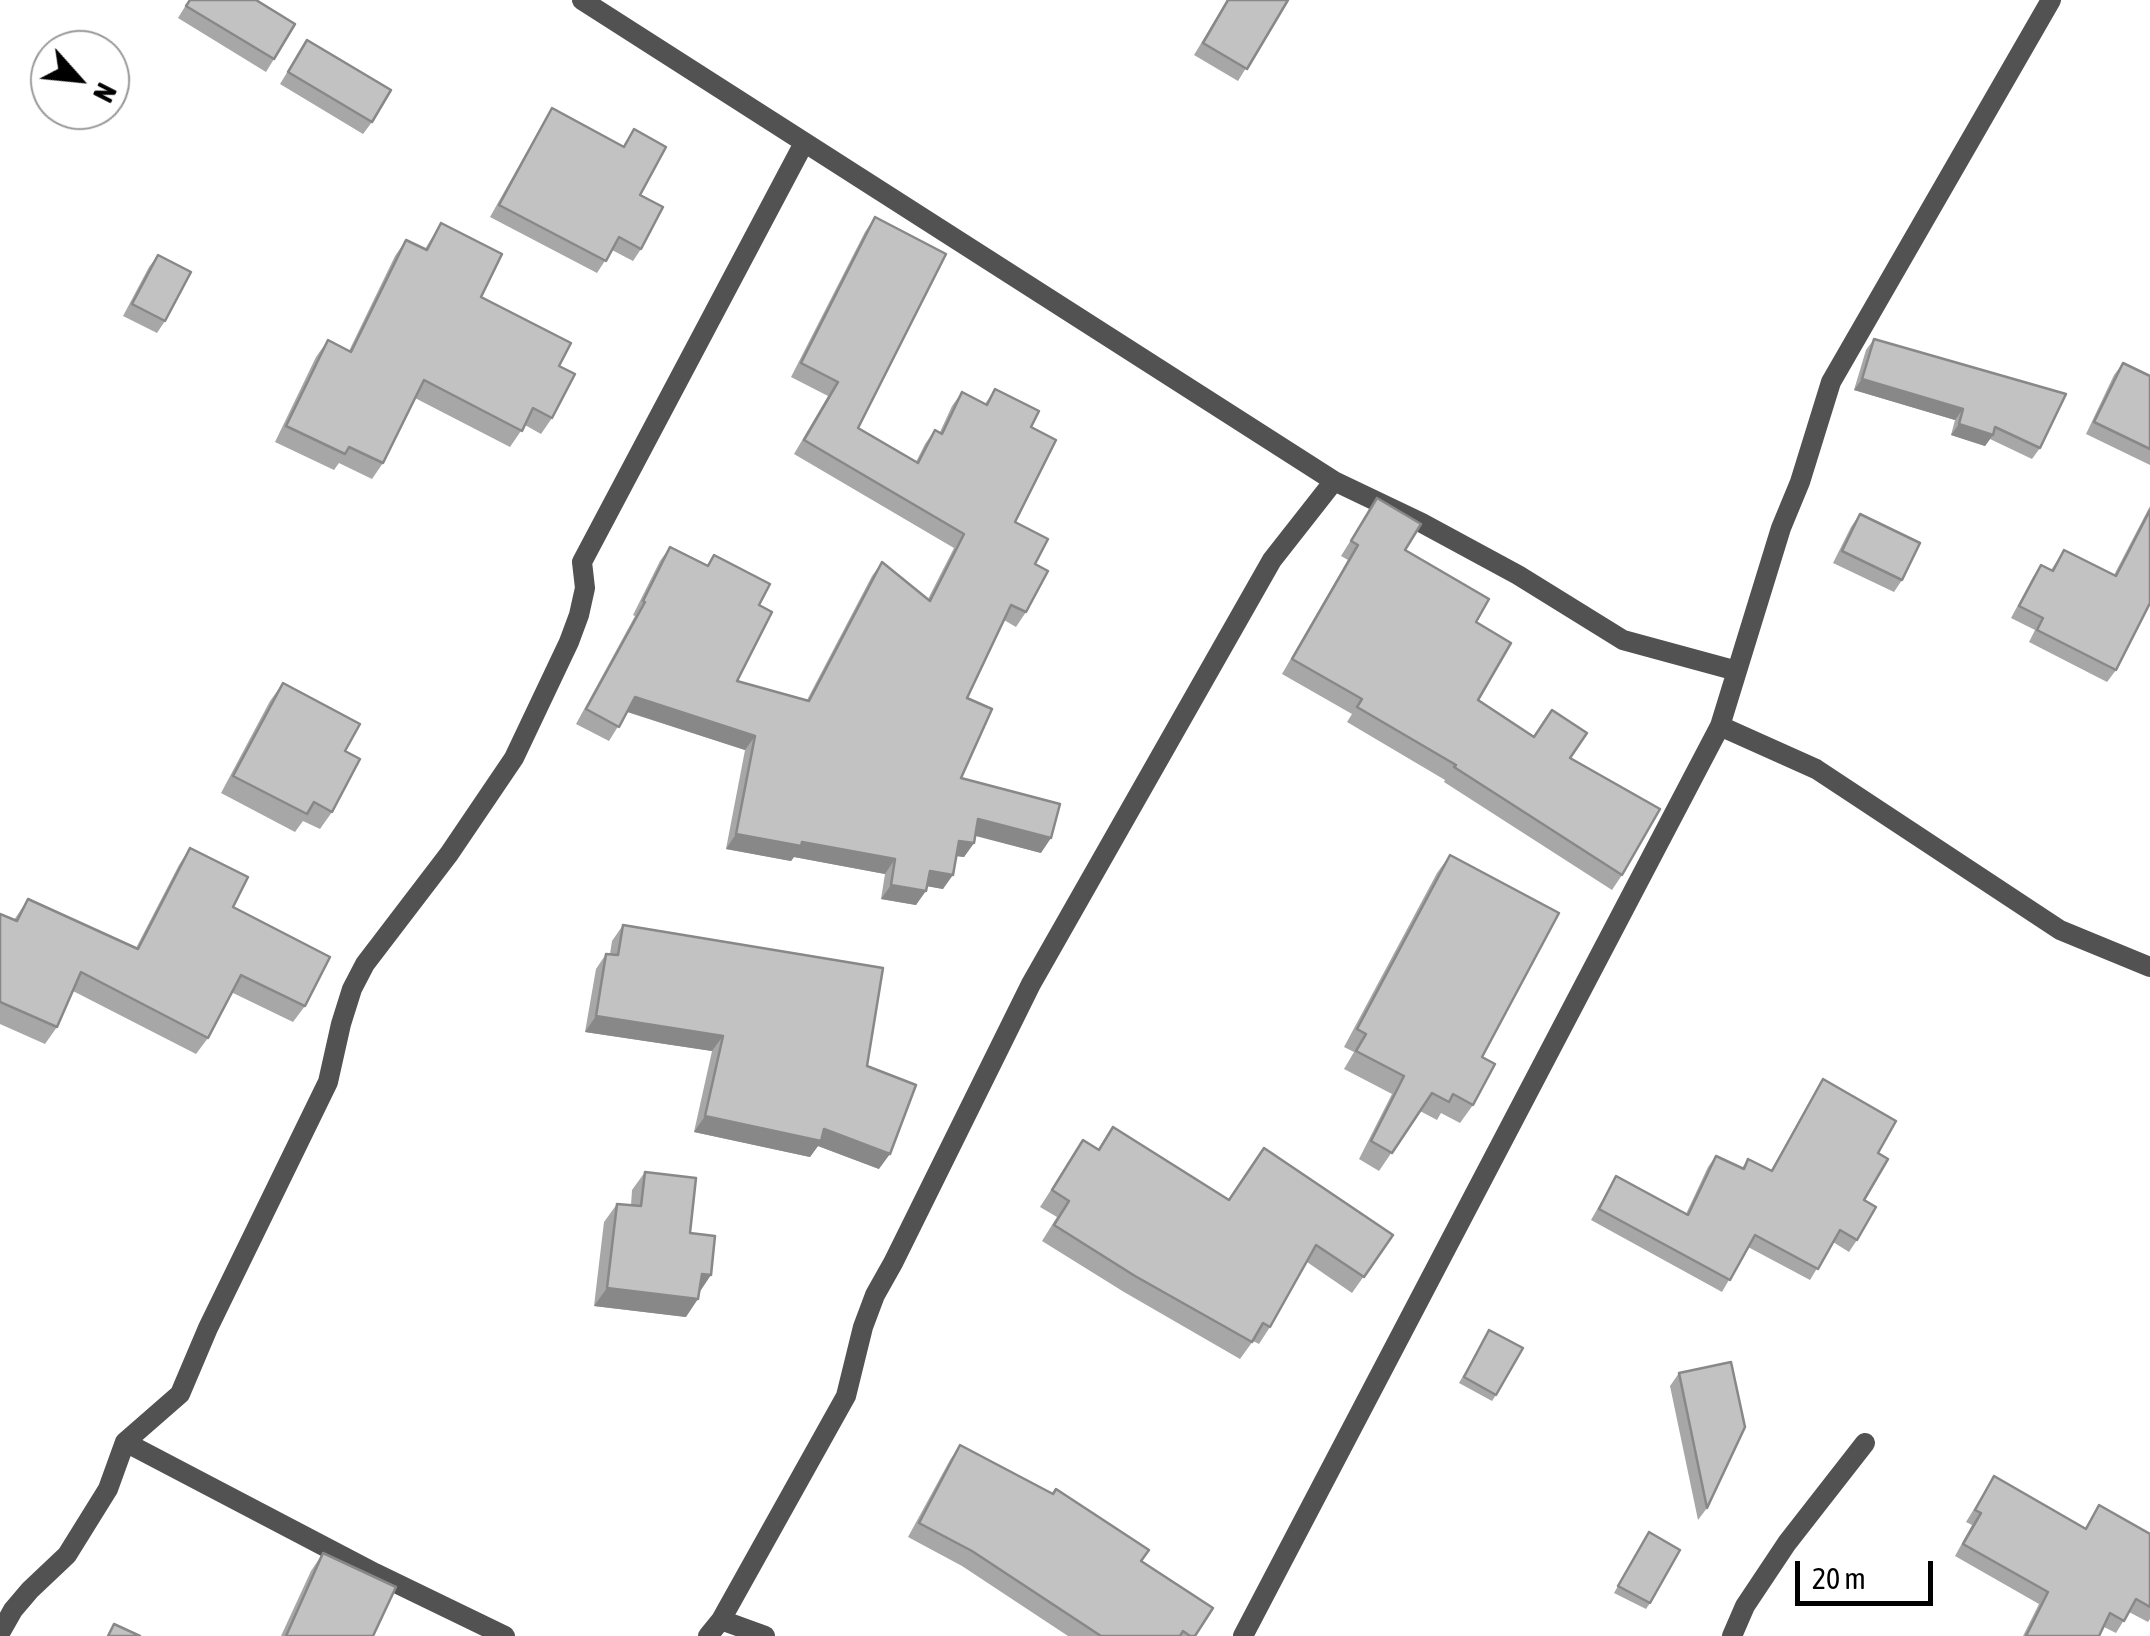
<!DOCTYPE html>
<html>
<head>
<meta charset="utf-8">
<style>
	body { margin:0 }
	#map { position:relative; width:2150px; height:1636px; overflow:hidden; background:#fff; font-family:"Asap Condensed",sans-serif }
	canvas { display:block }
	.north { position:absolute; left:30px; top:30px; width:100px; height:100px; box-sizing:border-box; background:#fff; border:2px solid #999; border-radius:50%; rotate:117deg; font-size:28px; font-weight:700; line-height:40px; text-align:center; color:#000 }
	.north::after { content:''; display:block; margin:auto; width:35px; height:45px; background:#000; clip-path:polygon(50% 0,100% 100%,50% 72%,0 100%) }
	.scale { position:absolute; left:1795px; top:1561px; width:138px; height:45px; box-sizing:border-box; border:5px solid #000; border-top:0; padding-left:12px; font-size:30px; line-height:35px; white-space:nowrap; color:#000; -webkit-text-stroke:8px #fff; paint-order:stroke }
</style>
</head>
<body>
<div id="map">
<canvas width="2150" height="1636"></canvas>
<div class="north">N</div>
<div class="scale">20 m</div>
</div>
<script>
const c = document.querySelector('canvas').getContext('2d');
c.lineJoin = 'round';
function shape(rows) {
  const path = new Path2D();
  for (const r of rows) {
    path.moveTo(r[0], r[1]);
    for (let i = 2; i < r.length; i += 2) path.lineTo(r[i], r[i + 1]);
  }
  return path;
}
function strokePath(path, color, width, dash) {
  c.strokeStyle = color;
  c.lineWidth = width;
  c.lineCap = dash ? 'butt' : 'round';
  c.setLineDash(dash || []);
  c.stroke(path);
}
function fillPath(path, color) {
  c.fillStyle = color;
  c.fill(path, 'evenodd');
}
strokePath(shape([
	[582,0,1334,481],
	[1720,726,1816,769,2060,930,2150,967],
	[125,1442,375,1573,505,1636],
	[721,1620,846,1396,863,1327,875,1295,893,1263,1031,984,1272,560,1334,481,1422,523,1518,575,1623,640,1737,671],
	[0,1633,13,1610,30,1590,67,1555,108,1489,125,1442,180,1394,208,1328,328,1082,341,1024,352,989,365,964,449,854,514,758,569,642,579,615,585,588,582,562,804,143],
	[708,1636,721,1620,765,1636],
	[1243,1636,1720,726,1781,528,1800,482,1831,382,2051,0],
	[1732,1636,1745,1606,1787,1543,1865,1443]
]), '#525252', 20);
fillPath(shape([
	[189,0,256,0,274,59,266,72,178,18],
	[1227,0,1288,0,1238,81,1194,55],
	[307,40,372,122,363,134,280,84],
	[552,108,623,146,634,129,640,195,641,249,633,261,612,250,597,273,490,217,544,121],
	[875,217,858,428,916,462,925,444,935,430,940,432,952,406,962,392,985,404,995,389,1031,427,1015,522,1035,564,1026,612,1016,627,1004,620,967,698,961,778,1041,853,975,835,974,843,964,857,956,856,943,889,927,886,916,905,881,899,885,874,794,857,791,861,726,849,745,750,627,712,609,741,576,724,635,616,633,615,660,561,670,547,707,565,714,555,759,605,737,681,807,700,872,576,882,562,928,599,954,548,794,454,828,396,791,377,865,232],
	[441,223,481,297,559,366,552,418,541,434,525,425,510,447,415,398,383,463,372,479,339,463,334,470,275,442,316,357,328,340,349,351,395,256,406,240,425,249],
	[158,255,165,321,157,333,123,316,149,267],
	[1874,339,2040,448,2032,459,1990,439,1985,446,1951,435,1955,420,1854,390,1866,350],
	[2123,363,2150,376,2150,465,2086,434,2114,375],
	[1377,498,1405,550,1476,622,1478,700,1533,737,1570,758,1622,875,1612,890,1444,782,1445,780,1347,722,1352,714,1282,674,1348,560,1341,556],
	[2150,506,2150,603,2116,670,2107,682,2029,642,2035,630,2011,618,2033,577,2041,565,2051,570,2064,550,2114,575],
	[1860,514,1902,580,1894,592,1833,563,1851,527],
	[283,683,345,751,332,812,320,829,303,821,295,832,221,793,270,701],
	[190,848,305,1006,293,1022,231,992,208,1038,196,1054,73,991,57,1027,45,1044,0,1024,0,914,14,920,28,899,136,948,179,865],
	[1450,855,1482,1057,1473,1105,1460,1123,1441,1113,1437,1120,1420,1111,1379,1171,1359,1159,1392,1094,1344,1069,1354,1052,1344,1047,1437,873],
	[623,925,867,1066,879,1169,818,1146,810,1157,694,1132,712,1051,585,1032,596,969,606,954,610,954,612,941],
	[1823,1079,1878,1153,1864,1200,1857,1240,1849,1252,1833,1242,1810,1280,1748,1247,1722,1292,1591,1220,1616,1176,1686,1214,1708,1167,1716,1156,1742,1168,1748,1159,1771,1170],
	[1113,1127,1228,1199,1393,1235,1352,1293,1307,1262,1270,1327,1259,1344,1253,1341,1240,1359,1124,1292,1042,1241,1057,1217,1040,1207,1083,1140,1098,1149],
	[645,1172,690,1233,686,1317,594,1306,604,1222,617,1204,631,1205,632,1190],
	[1489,1330,1496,1395,1492,1401,1459,1383],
	[1679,1373,1707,1508,1698,1520,1670,1386],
	[960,1445,1141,1561,1195,1636,1068,1636,962,1566,908,1537,950,1460],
	[1994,1476,2085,1528,2099,1505,2150,1534,2150,1619,2148,1622,2129,1612,2116,1633,2104,1627,2099,1636,2023,1636,2039,1604,1955,1556,1972,1525,1966,1522],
	[1649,1532,1650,1603,1646,1609,1614,1593],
	[323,1553,373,1636,281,1636,311,1571]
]), '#a7a7a7');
fillPath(shape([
	[1862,379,1963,409,1955,420,1854,390],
	[1959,424,1993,435,1985,446,1951,435],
	[635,697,755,736,745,750,625,711],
	[978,819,1051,838,1041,853,968,834],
	[736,834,802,842,895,859,885,874,794,857,791,861,726,849],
	[959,841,974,843,964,857,949,855],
	[930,871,953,875,943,889,920,885],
	[891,885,926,891,916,905,881,899],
	[596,1016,723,1036,712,1051,585,1032],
	[705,1116,824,1129,890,1154,879,1169,818,1146,810,1157,694,1132],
	[702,1274,711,1275,699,1293],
	[607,1288,698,1299,686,1317,594,1306]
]), '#888');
const building = shape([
	[190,0,256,0,295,24,274,59,186,6,190,0],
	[1228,0,1288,0,1247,69,1203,43,1228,0],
	[307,40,391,90,372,122,288,72,307,40],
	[552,108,624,147,634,129,666,147,640,195,663,207,641,249,619,237,606,261,499,205,552,108],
	[875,217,946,254,858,428,918,463,935,430,942,434,962,392,987,405,995,389,1039,411,1031,427,1056,440,1015,522,1048,539,1035,564,1048,571,1026,612,1011,605,967,698,992,709,961,778,1060,804,1051,838,978,819,974,843,959,841,953,875,930,871,926,891,891,885,895,859,802,842,801,846,736,834,755,736,635,697,619,727,586,709,645,602,643,601,670,547,708,566,714,555,770,584,759,605,772,612,737,681,809,701,882,562,930,601,964,534,804,440,838,382,801,363,875,217],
	[441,223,502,254,481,297,571,343,559,366,575,374,552,418,533,408,522,431,424,380,383,463,349,447,345,454,286,426,328,340,351,352,406,240,427,250,441,223],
	[158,255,191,272,165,321,132,304,158,255],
	[1874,339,2066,394,2040,448,1995,427,1993,435,1959,424,1963,409,1862,379,1874,339],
	[2123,363,2150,376,2150,449,2094,422,2123,363],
	[1377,498,1421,524,1405,550,1489,599,1476,622,1511,643,1478,700,1534,737,1552,710,1587,733,1570,758,1660,809,1622,875,1454,767,1456,765,1357,707,1362,699,1292,659,1358,545,1351,541,1377,498],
	[2150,510,2150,603,2116,670,2037,630,2043,618,2019,606,2041,565,2053,571,2064,550,2116,576,2150,510],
	[1860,514,1920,543,1902,580,1842,551,1860,514],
	[283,683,360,724,345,751,360,759,332,812,314,802,307,814,233,776,283,683],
	[190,848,248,877,233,907,330,957,305,1006,241,975,208,1038,81,972,57,1027,0,1002,0,914,17,921,28,899,138,949,190,848],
	[1450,855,1559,913,1482,1057,1495,1064,1473,1105,1453,1094,1449,1102,1432,1093,1392,1153,1371,1141,1404,1076,1356,1051,1366,1034,1357,1029,1450,855],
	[623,925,883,968,867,1066,916,1085,890,1154,824,1129,821,1141,705,1116,723,1036,596,1016,606,954,618,955,623,925],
	[1823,1079,1896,1121,1878,1153,1888,1159,1864,1200,1876,1207,1857,1240,1840,1230,1818,1269,1755,1235,1730,1280,1599,1209,1616,1176,1688,1215,1716,1156,1744,1169,1748,1159,1772,1171,1823,1079],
	[1113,1127,1229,1200,1264,1148,1393,1235,1364,1277,1316,1245,1270,1327,1263,1323,1252,1342,1135,1276,1054,1225,1069,1201,1052,1190,1083,1140,1099,1150,1113,1127],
	[645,1172,696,1178,690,1233,715,1236,711,1275,702,1274,698,1299,607,1288,617,1204,641,1206,645,1172],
	[1489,1330,1523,1348,1496,1395,1464,1377,1489,1330],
	[1731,1362,1745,1427,1707,1508,1679,1373,1731,1362],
	[960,1445,1053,1494,1056,1489,1149,1550,1141,1561,1213,1608,1195,1636,1190,1636,1183,1631,1180,1636,1101,1636,972,1551,919,1523,960,1445],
	[1994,1476,2086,1529,2099,1505,2150,1534,2150,1607,2136,1599,2124,1621,2110,1613,2099,1636,2026,1636,2048,1592,1963,1544,1981,1513,1975,1510,1994,1476],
	[1649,1532,1680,1550,1650,1603,1618,1586,1649,1532],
	[323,1553,396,1587,373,1636,286,1636,323,1553],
	[114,1624,140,1636,108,1636,114,1624]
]);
fillPath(building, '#c2c2c2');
strokePath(building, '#888', 2.5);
</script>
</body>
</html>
